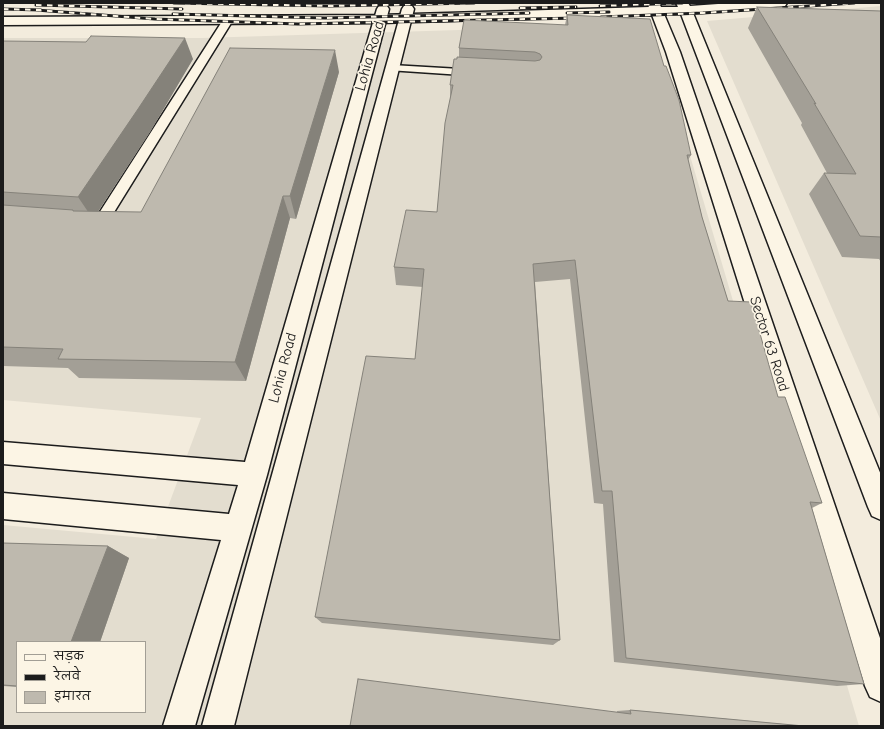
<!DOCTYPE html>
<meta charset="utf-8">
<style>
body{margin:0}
#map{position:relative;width:884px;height:729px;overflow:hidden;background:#f3ecdd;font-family:"Comic Neue","Playpen Sans Deva",sans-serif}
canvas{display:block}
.frame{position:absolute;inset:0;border:4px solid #1c1c1c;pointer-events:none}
.legend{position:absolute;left:16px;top:641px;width:130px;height:72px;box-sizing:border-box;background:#fcf5e5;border:1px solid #a29e95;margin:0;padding:5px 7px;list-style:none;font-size:12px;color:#1c1c1c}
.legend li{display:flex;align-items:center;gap:8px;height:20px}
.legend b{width:20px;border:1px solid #a29e95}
</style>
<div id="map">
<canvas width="884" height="729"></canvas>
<div class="frame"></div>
<ul class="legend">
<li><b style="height:5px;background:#fcf5e5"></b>सड़क</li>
<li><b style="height:5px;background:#1c1c1c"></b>रेलवे</li>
<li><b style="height:11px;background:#beb9ae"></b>इमारत</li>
</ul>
</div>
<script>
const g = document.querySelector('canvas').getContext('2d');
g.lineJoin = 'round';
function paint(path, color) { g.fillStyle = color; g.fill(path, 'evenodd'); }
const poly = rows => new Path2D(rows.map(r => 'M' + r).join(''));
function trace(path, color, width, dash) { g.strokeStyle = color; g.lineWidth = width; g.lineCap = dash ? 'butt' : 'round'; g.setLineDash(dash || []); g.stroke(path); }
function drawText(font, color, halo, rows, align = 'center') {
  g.font = font + ' "Comic Neue",sans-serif'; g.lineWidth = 3.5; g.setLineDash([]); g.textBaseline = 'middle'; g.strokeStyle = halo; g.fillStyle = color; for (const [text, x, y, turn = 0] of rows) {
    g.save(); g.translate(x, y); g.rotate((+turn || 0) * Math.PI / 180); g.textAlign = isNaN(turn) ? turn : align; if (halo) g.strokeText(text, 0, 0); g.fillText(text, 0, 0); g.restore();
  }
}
paint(poly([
 [881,6,881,421,707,21],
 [651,24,859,726,3,726,3,525,156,539,201,418,3,400,3,38,202,38],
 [17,642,145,642,145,712,17,712]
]), '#e3ddcf');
const lane = poly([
 [228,17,233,20,103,230,98,231,87,230,85,226,87,222,94,221,223,20,228,17],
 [392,65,477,70,481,71,483,73,481,75,477,76,388,70,386,68,392,65]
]);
const street = poly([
 [383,5,387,6,389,9,267,475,195,726,163,726,221,540,3,519,3,493,229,514,238,485,3,464,3,442,245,462,377,9,379,6,383,5],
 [408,5,412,6,414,9,234,726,202,726,402,9,404,6,408,5]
]);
const secondary = poly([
 [647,3,659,3,661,7,678,7,676,3,688,3,690,6,732,3,787,3,785,6,781,7,693,13,881,475,881,520,872,516,868,507,681,14,664,14,680,52,881,641,881,702,870,697,865,686,666,52,652,15,380,23,3,25,3,17,380,15,649,7,647,3]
]);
trace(lane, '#1c1c1c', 3);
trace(street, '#1c1c1c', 3);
trace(secondary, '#1c1c1c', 3);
paint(lane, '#fcf5e5');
paint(street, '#fcf5e5');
paint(secondary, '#fcf5e5');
const rail = poly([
 [174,3,330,6,474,3],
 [36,5,182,9],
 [600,6,682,3],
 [520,8,576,7],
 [3,9,41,10],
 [36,10,155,19,298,24,577,18],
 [567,13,609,12],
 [173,14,325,18,529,13],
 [601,17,703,13,854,3]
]);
trace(rail, '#1c1c1c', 3);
trace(rail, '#fcf5e5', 2, [5.5]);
paint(poly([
 [757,7,881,11,881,262,879,259,842,257,809,194,824,173,827,173,801,125,802,123,748,28],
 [567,15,664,66,691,155,688,160,702,217,728,301,778,397,822,503,812,508,864,684,837,686,614,662,603,504,594,503,570,279,535,282,560,640,553,645,322,623,315,617,415,359,423,287,396,285,394,267,437,212,450,100,450,85,457,59,459,57,459,48,565,25],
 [3,41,193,59,150,132,98,212,141,212,339,72,296,219,290,218,246,381,79,378,68,368,3,366],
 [3,543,108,546,129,558,100,642,17,642,17,687,3,686],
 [630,710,804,726,350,726,617,712,617,711]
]), '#a39f96');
paint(poly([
 [185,38,193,59,150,132,93,219,78,197],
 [335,50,339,72,296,219,290,196],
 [283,196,290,218,246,381,235,362],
 [108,546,129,558,100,642,71,642]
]), '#85827a');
const building = poly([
 [757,7,881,11,881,237,860,236,824,173,856,174,814,103,816,104,757,7],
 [567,15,650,19,664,66,666,66,679,100,691,155,687,155,702,217,728,301,751,302,778,397,785,397,822,503,810,502,864,684,626,658,612,491,602,491,575,260,533,264,560,640,315,617,366,356,415,359,424,269,394,267,406,210,437,212,445,123,453,85,450,85,454,59,457,59,457,57,535,61,540,60,542,57,540,54,535,52,459,48,464,20,568,25,567,15],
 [91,36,185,38,138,109,78,197,3,192,3,41,86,42,91,36],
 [230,48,335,50,290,196,283,196,235,362,58,359,63,349,3,347,3,205,73,210,73,211,141,212,230,48],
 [3,543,108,546,71,642,17,642,17,686,3,685,3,543],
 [358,679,631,714,630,710,804,726,350,726,358,679]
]);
paint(building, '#beb9ae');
trace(building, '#85827a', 1);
drawText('15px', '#1c1c1c', '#fcf5e5', [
 ["Lohia Road",370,56,-74],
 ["Sector 63 Road",769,344,72],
 ["Lohia Road",283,368,-75]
]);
</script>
